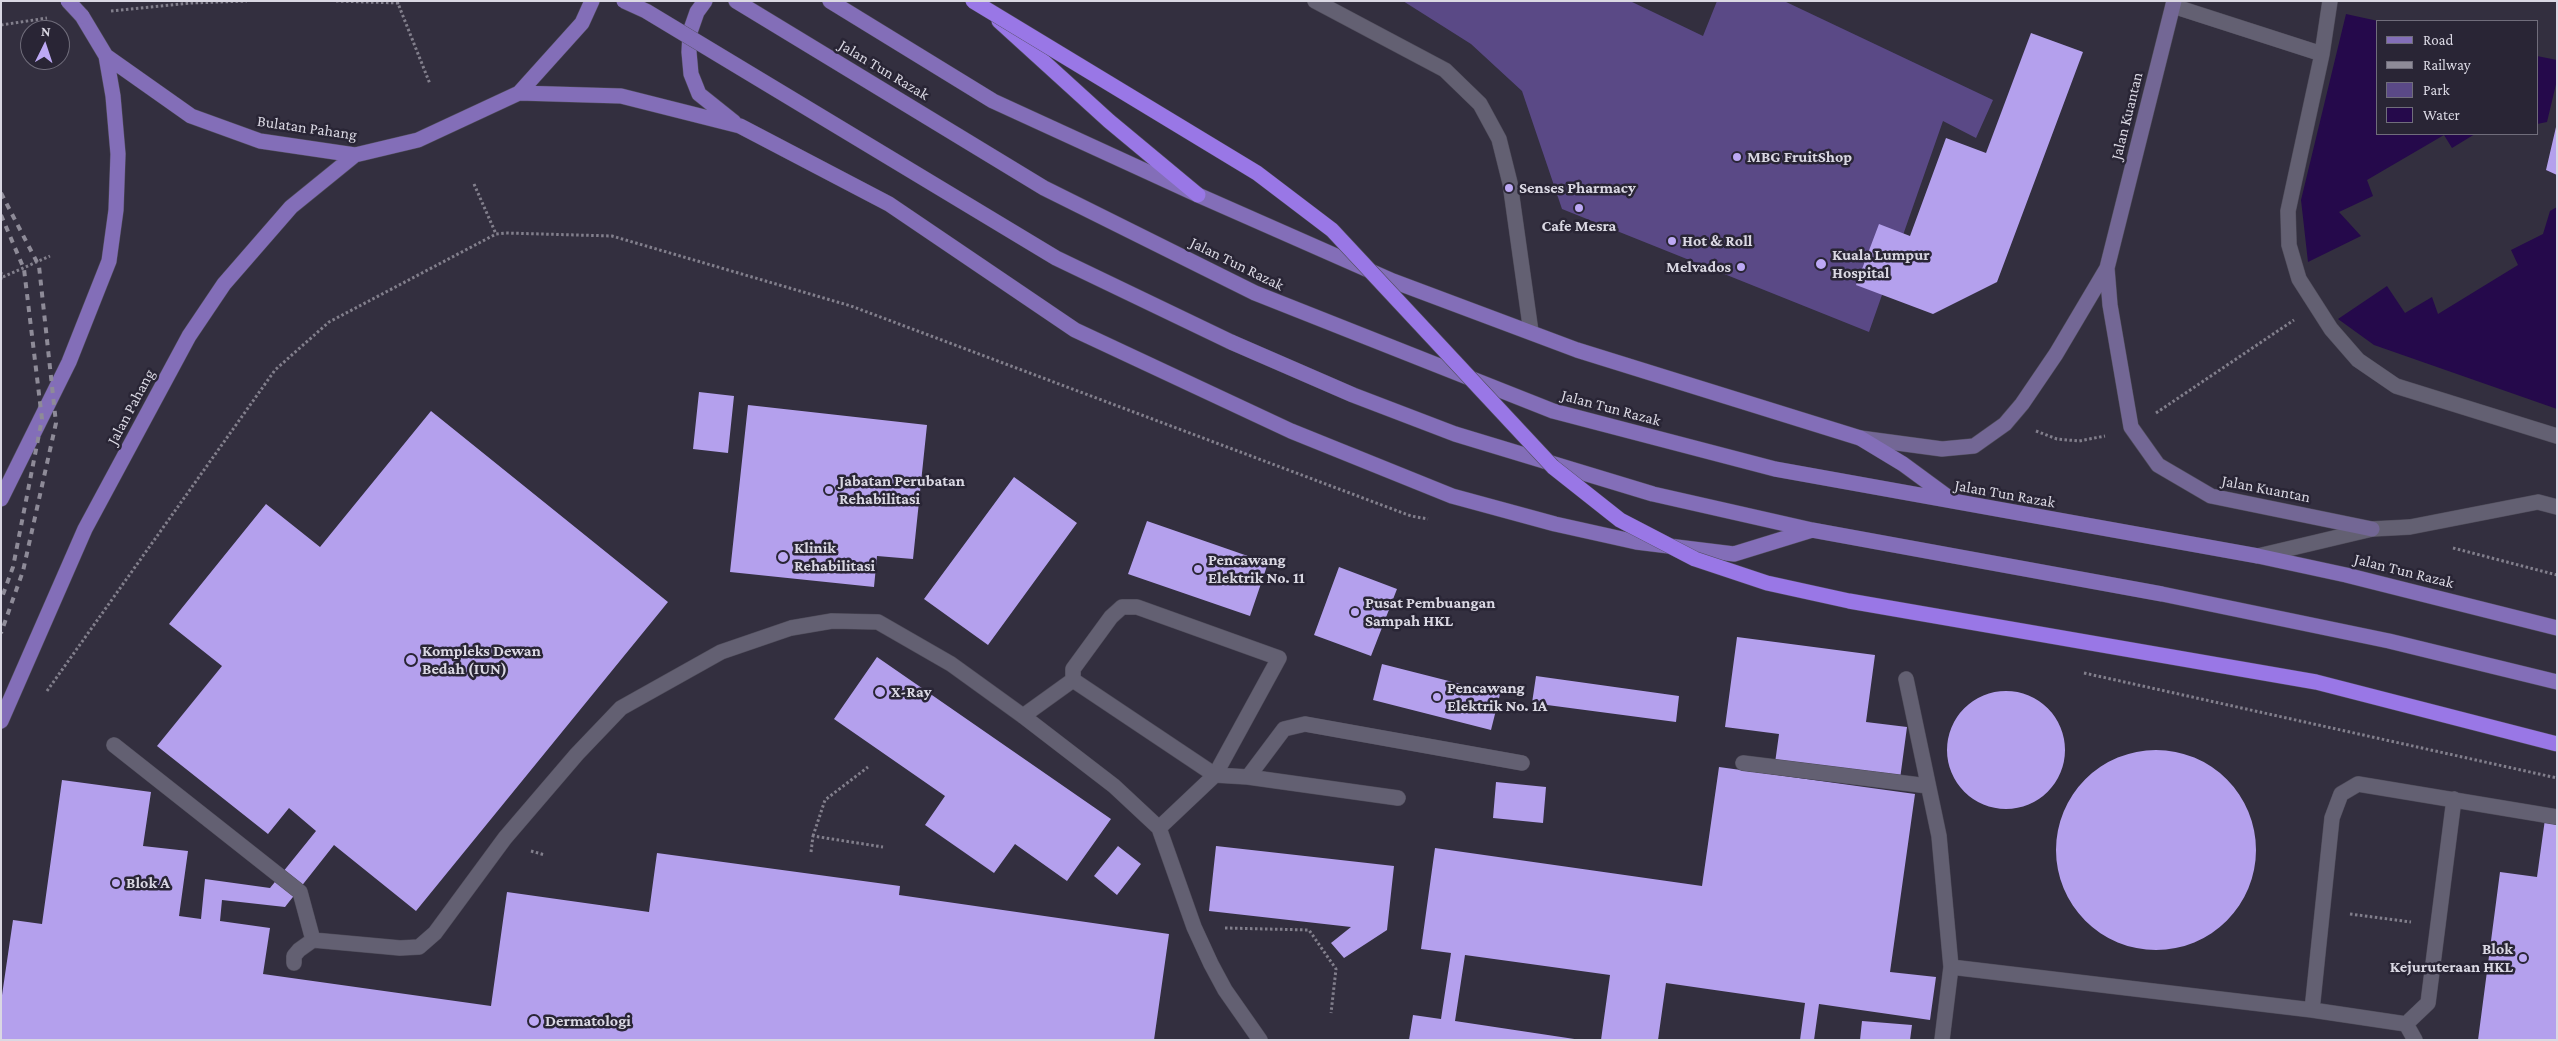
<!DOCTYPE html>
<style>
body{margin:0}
#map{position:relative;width:2558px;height:1041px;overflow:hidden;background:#332f3f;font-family:"Crimson Pro",serif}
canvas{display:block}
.frame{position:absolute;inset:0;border:2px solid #dad8e3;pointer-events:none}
.legend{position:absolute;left:2376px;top:20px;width:162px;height:115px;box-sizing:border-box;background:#292535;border:1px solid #706d7b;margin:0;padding:6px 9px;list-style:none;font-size:15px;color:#dad8e3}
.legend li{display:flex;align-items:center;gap:10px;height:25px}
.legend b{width:25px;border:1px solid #706d7b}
.north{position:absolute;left:20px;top:20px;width:50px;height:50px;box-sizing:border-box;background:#292535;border:1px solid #706d7b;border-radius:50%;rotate:4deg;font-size:14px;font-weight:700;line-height:20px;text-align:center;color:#dad8e3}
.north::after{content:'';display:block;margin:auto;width:18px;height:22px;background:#bda9f5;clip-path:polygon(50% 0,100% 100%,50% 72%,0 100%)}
</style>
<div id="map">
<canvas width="2558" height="1041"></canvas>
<div class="frame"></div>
<ul class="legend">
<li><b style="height:6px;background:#836eb8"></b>Road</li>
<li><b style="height:6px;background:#8e8b98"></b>Railway</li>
<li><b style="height:14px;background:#5a4986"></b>Park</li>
<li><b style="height:14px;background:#25094b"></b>Water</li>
</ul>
<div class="north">N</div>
</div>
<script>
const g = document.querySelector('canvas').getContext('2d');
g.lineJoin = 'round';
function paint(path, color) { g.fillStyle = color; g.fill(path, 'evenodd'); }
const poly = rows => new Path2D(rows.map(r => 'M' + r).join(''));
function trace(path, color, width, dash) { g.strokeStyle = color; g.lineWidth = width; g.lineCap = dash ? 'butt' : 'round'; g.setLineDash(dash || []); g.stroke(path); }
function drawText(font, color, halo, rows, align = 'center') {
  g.font = font + ' "Crimson Pro",serif'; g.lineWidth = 5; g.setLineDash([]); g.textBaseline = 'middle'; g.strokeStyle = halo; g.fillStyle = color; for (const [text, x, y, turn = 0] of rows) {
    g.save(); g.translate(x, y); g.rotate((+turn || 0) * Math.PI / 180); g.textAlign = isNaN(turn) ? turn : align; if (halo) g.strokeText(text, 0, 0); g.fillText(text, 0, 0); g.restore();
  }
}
paint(poly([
 [1403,1,1630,1,1703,36,1717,1,1784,1,1993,100,1976,138,1943,121,1869,332,1562,209,1522,91,1471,44]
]), '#5a4986');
paint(poly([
 [2346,14,2378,21,2377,134,2475,134,2452,148,2444,135,2367,180,2373,196,2339,212,2361,236,2308,262,2301,200],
 [2537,56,2557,60,2557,80,2547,122,2537,124],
 [2557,207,2557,409,2374,345,2338,319,2387,286,2405,313,2432,297,2438,314,2518,265,2511,250,2543,234,2550,211]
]), '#25094b');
paint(poly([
 [2031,33,2083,52,1997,282,1933,314,1856,285,1879,224,1910,236,1946,138,1986,153],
 [2556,127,2557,127,2557,175,2546,170],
 [699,392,734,396,728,453,693,449],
 [748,405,927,425,913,559,877,556,874,587,730,572],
 [431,411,668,602,416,911,334,845,285,907,222,900,220,921,270,928,263,974,491,1006,507,892,649,912,657,853,900,886,899,895,1169,934,1154,1040,1,1040,1,1002,13,920,42,924,62,780,151,792,143,846,188,851,179,916,201,919,205,879,270,888,316,831,289,808,268,834,157,746,222,666,169,624,266,504,320,547],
 [1014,477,1077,523,988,645,924,599],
 [1147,521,1268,563,1250,616,1128,574],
 [1339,567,1397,589,1371,656,1314,635],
 [1737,637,1875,655,1866,722,1907,727,1900,779,1775,763,1779,734,1725,727],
 [877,657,1111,819,1067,881,1015,844,994,873,925,825,945,796,834,719],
 [1382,664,1500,694,1491,730,1373,700],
 [1536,676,1679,696,1676,722,1532,703],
 '1947 750a59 59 0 1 1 118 0a59 59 0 1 1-118 0Z',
 '2056 850a100 100 0 1 1 200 0a100 100 0 1 1-200 0Z',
 [1719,767,1915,794,1890,972,1936,977,1930,1020,1819,1004,1814,1040,1800,1040,1805,1003,1666,983,1658,1040,1601,1040,1610,975,1465,955,1455,1021,1581,1040,1409,1040,1413,1015,1441,1019,1451,953,1421,949,1435,848,1702,886],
 [1496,782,1546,787,1543,823,1493,818],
 [2545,819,2557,821,2557,1040,2478,1040,2500,872,2537,877],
 [1118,846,1141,864,1117,895,1094,876],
 [1216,846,1394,866,1387,930,1344,958,1331,943,1351,927,1209,911],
 [1862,1021,1912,1025,1910,1040,1860,1040]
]), '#b4a0ed');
const lane = poly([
 [1315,1,1445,70,1480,104,1499,139,1510,183,1531,332],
 [2330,1,2322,54,2288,211,2289,245,2299,279,2331,329,2358,360,2396,386,2557,436],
 [2173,6,2322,54],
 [2258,556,2372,529,2410,527,2538,502,2557,507],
 [1906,679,1939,836,1951,967,1942,1040],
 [1023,716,1073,680],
 [114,745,300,892,313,940],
 [1743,763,1928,786],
 [1248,777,1284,729,1305,724,1522,763],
 [1159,828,1215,775,1279,658,1137,607,1122,607,1111,617,1073,669,1073,680,1082,686,1215,775,1248,777,1398,798],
 [294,963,294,956,299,950,313,940,400,948,419,947,435,933,505,838,577,754,621,708,721,652,791,628,832,621,878,622,951,664,1023,716,1114,786,1159,828,1194,927,1211,964,1225,990,1260,1040],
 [1951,967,2312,1010,2406,1024,2428,1003,2454,799],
 [2312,1010,2332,818,2341,794,2358,784,2557,817],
 [2406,1024,2415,1040]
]);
const secondary = poly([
 [2107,268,2110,305,2131,427,2158,465,2211,496,2372,529],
 [1860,438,1942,449,1974,446,2005,424,2022,404,2056,354,2107,268,2174,1]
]);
const primary = poly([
 [705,1,697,12,690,32,689,52,691,74,699,94,734,122],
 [736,1,1044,188,1255,293,1553,411,1775,469,2258,556,2346,575,2557,628],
 [830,1,993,101,1198,195,1393,281,1577,350,1860,438,1903,464,1952,500],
 [82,16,106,56,191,116,260,141,355,155,418,140,519,93,582,23,592,1],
 [519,93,621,96,740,126,889,204,1075,330,1291,431,1452,496,1555,524,1636,542,1734,554,1812,530],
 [1231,342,1353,395,1455,434,1653,494,1812,530,2162,594,2389,641,2557,682],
 [1,499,69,362,109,261,116,210,118,154,113,96,106,56],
 [1,721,85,529,189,336,224,284,291,207,355,155]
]);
const highway = poly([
 [999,21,1109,121,1198,195]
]);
trace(lane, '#504d5b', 16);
trace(secondary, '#504d5b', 16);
trace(primary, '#504d5b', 16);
trace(highway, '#504d5b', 16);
trace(poly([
 [336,1,398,3,399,1],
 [397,1,430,84],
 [111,11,191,3,247,1],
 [1,25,47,18],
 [474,184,496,234],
 [1,272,1,282],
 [3,277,50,256],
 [2156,413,2294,320],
 [2036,431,2057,439,2079,441,2105,436],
 [2453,548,2557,575],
 [2084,673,2557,778],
 [47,691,275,370,329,322,496,234,506,233,612,236,851,306,1411,516,1428,519],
 [813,836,825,800,868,767],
 [531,851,545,855],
 [811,852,813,836,883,847],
 [2350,914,2411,922],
 [1225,928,1309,930,1336,969,1331,1013]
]), '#827f8c', 3, [2.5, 2.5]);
trace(lane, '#636072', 15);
trace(secondary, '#736795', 15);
trace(primary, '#836eb8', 15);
trace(highway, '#9977e6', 15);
trace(poly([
 [1,193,39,266,56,423,23,571,1,633],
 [1,215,24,269,42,419,13,567,1,600]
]), '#8e8b98', 4, [6, 6]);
const primaryBridge = poly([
 [68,1,82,16],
 [624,1,646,11,1056,258,1231,342]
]);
const highwayBridge = poly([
 [973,1,1257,173,1332,230,1553,467,1620,520,1695,559,1767,583,1849,601,2316,682,2557,744]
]);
trace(primaryBridge, '#504d5b', 16, []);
trace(highwayBridge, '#504d5b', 16, []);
trace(primaryBridge, '#836eb8', 15);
trace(highwayBridge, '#9977e6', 15);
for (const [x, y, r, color] of [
 [1737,157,5,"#bda9f5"],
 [1509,188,5,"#bda9f5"],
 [1579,208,5,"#bda9f5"],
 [1672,241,5,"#bda9f5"],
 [1821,264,6,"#bda9f5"],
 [1741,267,5,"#bda9f5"],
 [829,490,5,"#bda9f5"],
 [783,557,6,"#bda9f5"],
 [1198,569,5,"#bda9f5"],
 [1355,612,5,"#bda9f5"],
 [411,660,6,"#bda9f5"],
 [880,692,6,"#bda9f5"],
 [1437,697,5,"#bda9f5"],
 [116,883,5,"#bda9f5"],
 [2523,958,5,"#bda9f5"],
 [534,1021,6,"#bda9f5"]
]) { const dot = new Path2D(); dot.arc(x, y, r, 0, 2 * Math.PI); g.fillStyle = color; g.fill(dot); trace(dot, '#292535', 2); }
drawText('16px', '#dad8e3', '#292535', [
 ["Jalan Tun Razak",884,70,31],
 ["Jalan Kuantan",2127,116,-76],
 ["Bulatan Pahang",307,128,8],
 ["Jalan Tun Razak",1237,264,26],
 ["Jalan Pahang",131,407,-62],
 ["Jalan Tun Razak",1611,408,15],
 ["Jalan Kuantan",2266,489,11],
 ["Jalan Tun Razak",2005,494,10],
 ["Jalan Tun Razak",2404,571,14]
]);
drawText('bold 16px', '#dad8e3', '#292535', [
 ["MBG FruitShop",1747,157],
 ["Senses Pharmacy",1519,188],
 ["Cafe Mesra",1579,226,"center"],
 ["Hot & Roll",1682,241],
 ["Kuala Lumpur",1832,255],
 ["Hospital",1832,273],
 ["Melvados",1731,267,"right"],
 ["Jabatan Perubatan",839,481],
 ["Rehabilitasi",839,499],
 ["Klinik",794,548],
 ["Rehabilitasi",794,566],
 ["Pencawang",1208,560],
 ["Elektrik No. 11",1208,578],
 ["Pusat Pembuangan",1365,603],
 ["Sampah HKL",1365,621],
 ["Kompleks Dewan",422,651],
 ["Bedah (IUN)",422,669],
 ["Pencawang",1447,688],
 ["Elektrik No. 1A",1447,706],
 ["X-Ray",891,692],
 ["Blok A",126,883],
 ["Blok",2513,949,"right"],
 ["Kejuruteraan HKL",2513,967,"right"],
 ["Dermatologi",545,1021]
], 'left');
</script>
